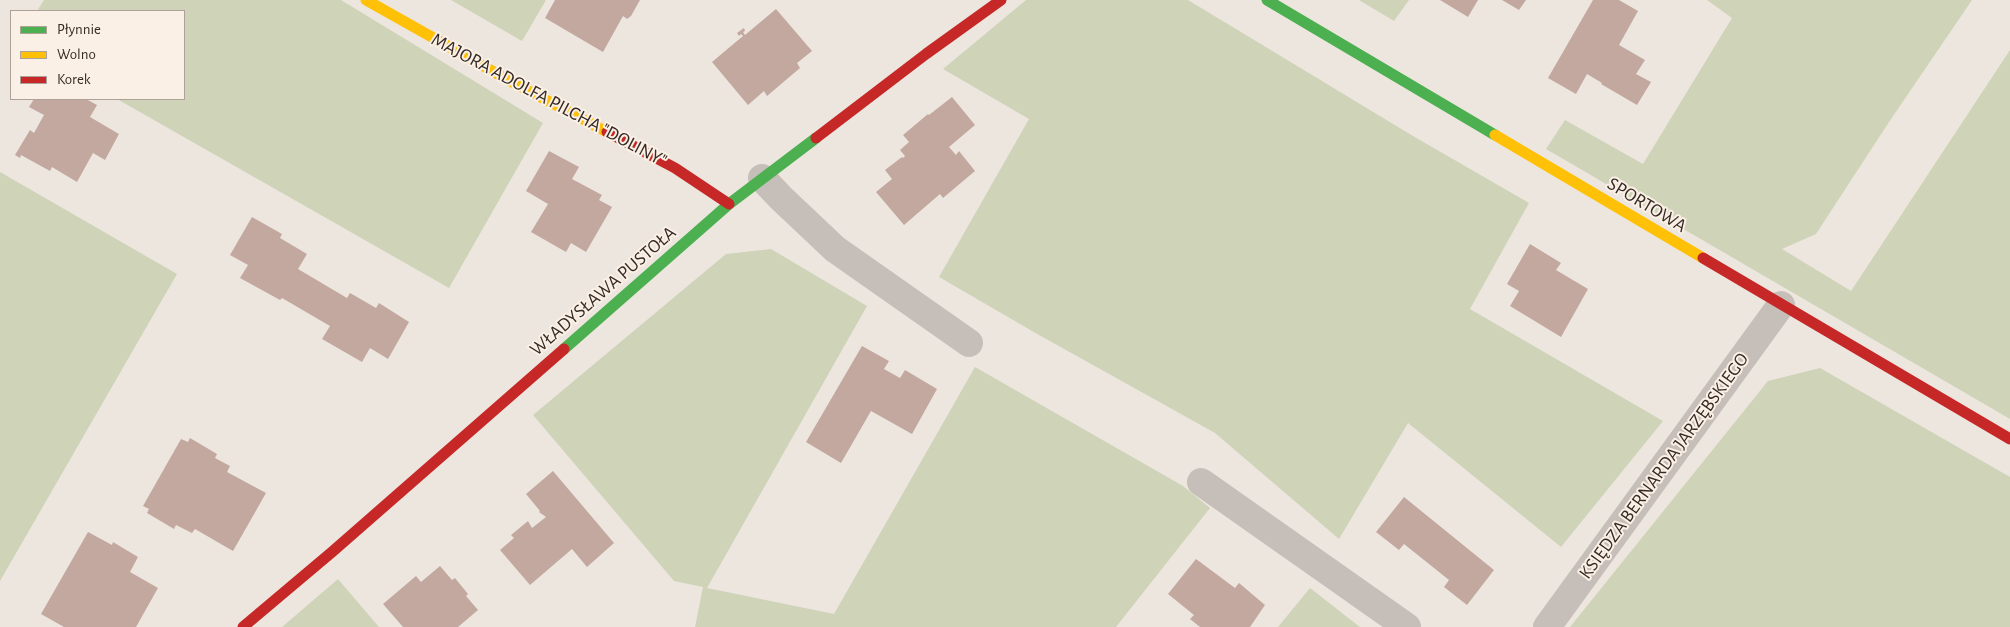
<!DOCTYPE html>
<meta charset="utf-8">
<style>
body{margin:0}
#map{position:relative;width:2010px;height:627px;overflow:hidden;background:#ede6df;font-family:"Alegreya Sans",sans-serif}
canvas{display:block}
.legend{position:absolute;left:10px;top:10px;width:175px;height:90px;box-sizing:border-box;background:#fbf0e5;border:1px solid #ada199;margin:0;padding:6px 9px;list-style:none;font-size:15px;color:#372b26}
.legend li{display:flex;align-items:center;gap:10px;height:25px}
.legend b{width:25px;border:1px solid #ada199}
</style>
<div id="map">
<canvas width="2010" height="627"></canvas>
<ul class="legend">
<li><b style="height:6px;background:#4caf50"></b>Płynnie</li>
<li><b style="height:6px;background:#ffc107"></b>Wolno</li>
<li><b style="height:6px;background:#c62828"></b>Korek</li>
</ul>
</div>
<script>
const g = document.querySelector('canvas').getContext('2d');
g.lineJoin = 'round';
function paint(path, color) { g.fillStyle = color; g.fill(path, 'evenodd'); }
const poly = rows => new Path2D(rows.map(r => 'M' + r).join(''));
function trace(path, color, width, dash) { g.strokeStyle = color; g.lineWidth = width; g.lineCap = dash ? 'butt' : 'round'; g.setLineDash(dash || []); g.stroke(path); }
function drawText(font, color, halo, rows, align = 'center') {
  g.font = font + ' "Alegreya Sans",sans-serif'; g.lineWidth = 4; g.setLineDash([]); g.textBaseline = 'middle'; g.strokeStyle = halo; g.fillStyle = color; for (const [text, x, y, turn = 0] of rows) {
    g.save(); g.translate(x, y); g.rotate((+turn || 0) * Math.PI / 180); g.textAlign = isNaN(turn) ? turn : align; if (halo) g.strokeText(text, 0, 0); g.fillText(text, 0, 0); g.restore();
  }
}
paint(poly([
 [44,0,341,0,543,123,449,288,117,99,184,99,184,11,37,11],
 [451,0,546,0,522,41],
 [1026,0,1188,0,1413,136,1529,203,1470,309,1663,421,1561,547,1408,423,1339,539,1215,433,1039,335,939,277,1029,119,943,69],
 [1359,0,1409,0,1394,21],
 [1707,0,1972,0,1889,122,1816,234,1782,249,1851,291,2010,50,2010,419,1546,149,1565,120,1643,164,1732,18],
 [0,172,177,274,0,581],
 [771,249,867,306,707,588,834,614,975,367,1183,486,1210,508,1116,627,695,627,703,587,674,581,533,415,726,254],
 [1820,368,2010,477,2010,627,1570,627,1768,381],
 [338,579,379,627,282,627],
 [1310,588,1360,627,1278,627]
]), '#cfd3b8');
paint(poly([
 [555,0,640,0,631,16,627,19,623,16,603,52,545,18],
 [1440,0,1478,0,1468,17],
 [1502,0,1526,0,1519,10],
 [1593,0,1619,0,1638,11,1619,45,1645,60,1636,74,1651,82,1637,105,1601,84,1602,83,1587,74,1576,94,1548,78],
 [776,9,812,51,797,63,800,68,767,96,764,91,748,105,712,62,743,36,741,34,739,36,737,33,744,28,745,31,743,32,745,35],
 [952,97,975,125,949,147,956,155,959,151,975,171,943,198,940,194,904,225,876,192,892,179,885,170,902,157,903,158,905,156,900,150,909,142,903,135,928,114,929,115],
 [34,99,86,99,97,105,90,117,119,134,105,160,93,153,77,182,52,167,50,171,21,155,20,158,15,155,30,130,34,133,44,115,29,107],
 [549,151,579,167,572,179,602,195,599,200,612,207,586,252,571,243,566,252,531,232,548,204,526,191],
 [252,217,282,234,280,238,307,254,298,269,347,298,350,293,376,308,379,303,409,322,388,359,370,348,362,362,322,339,330,326,282,298,280,300,240,278,248,265,230,255],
 [1530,244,1561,263,1556,270,1588,289,1561,337,1510,306,1519,291,1507,284],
 [862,346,889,361,884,369,900,378,905,370,937,389,912,434,871,411,841,463,806,442],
 [190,438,217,454,215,458,230,466,227,472,266,493,233,551,195,529,192,533,176,525,174,529,147,513,149,509,143,506,181,439,188,442],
 [553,471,614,543,587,567,572,549,530,585,500,550,514,538,511,535,528,521,532,528,546,517,539,512,540,511,526,494],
 [1404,497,1494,570,1467,605,1444,587,1449,580,1404,544,1399,550,1376,532],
 [88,532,112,545,113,542,138,557,130,572,158,588,136,627,64,627,41,614],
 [1196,559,1235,588,1239,583,1265,605,1250,627,1200,627,1190,619,1194,615,1168,594],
 [440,566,452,580,455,578,468,594,466,596,478,610,458,627,403,627,383,604,416,576,421,582]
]), '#c2a89f');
trace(poly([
 [762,178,781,198,835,249,969,343],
 [1201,482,1407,627],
 [1547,627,1781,305]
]), '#c6beb8', 28);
trace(poly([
 [1267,0,1495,135],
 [564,349,729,204,816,138]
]), '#4caf50', 11);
trace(poly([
 [366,0,510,81,607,132],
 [1495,135,1703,258]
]), '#ffc107', 11);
trace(poly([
 [607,132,675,168,729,204],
 [816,138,926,54,1001,0],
 [1703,258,2010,439],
 [243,627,332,552,564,349]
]), '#c62828', 11);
drawText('19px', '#372b26', '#fbf0e5', [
 ["MAJORA ADOLFA PILCHA \"DOLINY\"",549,100,28],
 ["SPORTOWA",1647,205,31],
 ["WŁADYSŁAWA PUSTOŁA",603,291,-41],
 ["KSIĘDZA BERNARDA JARZĘBSKIEGO",1664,466,-54]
]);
</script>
